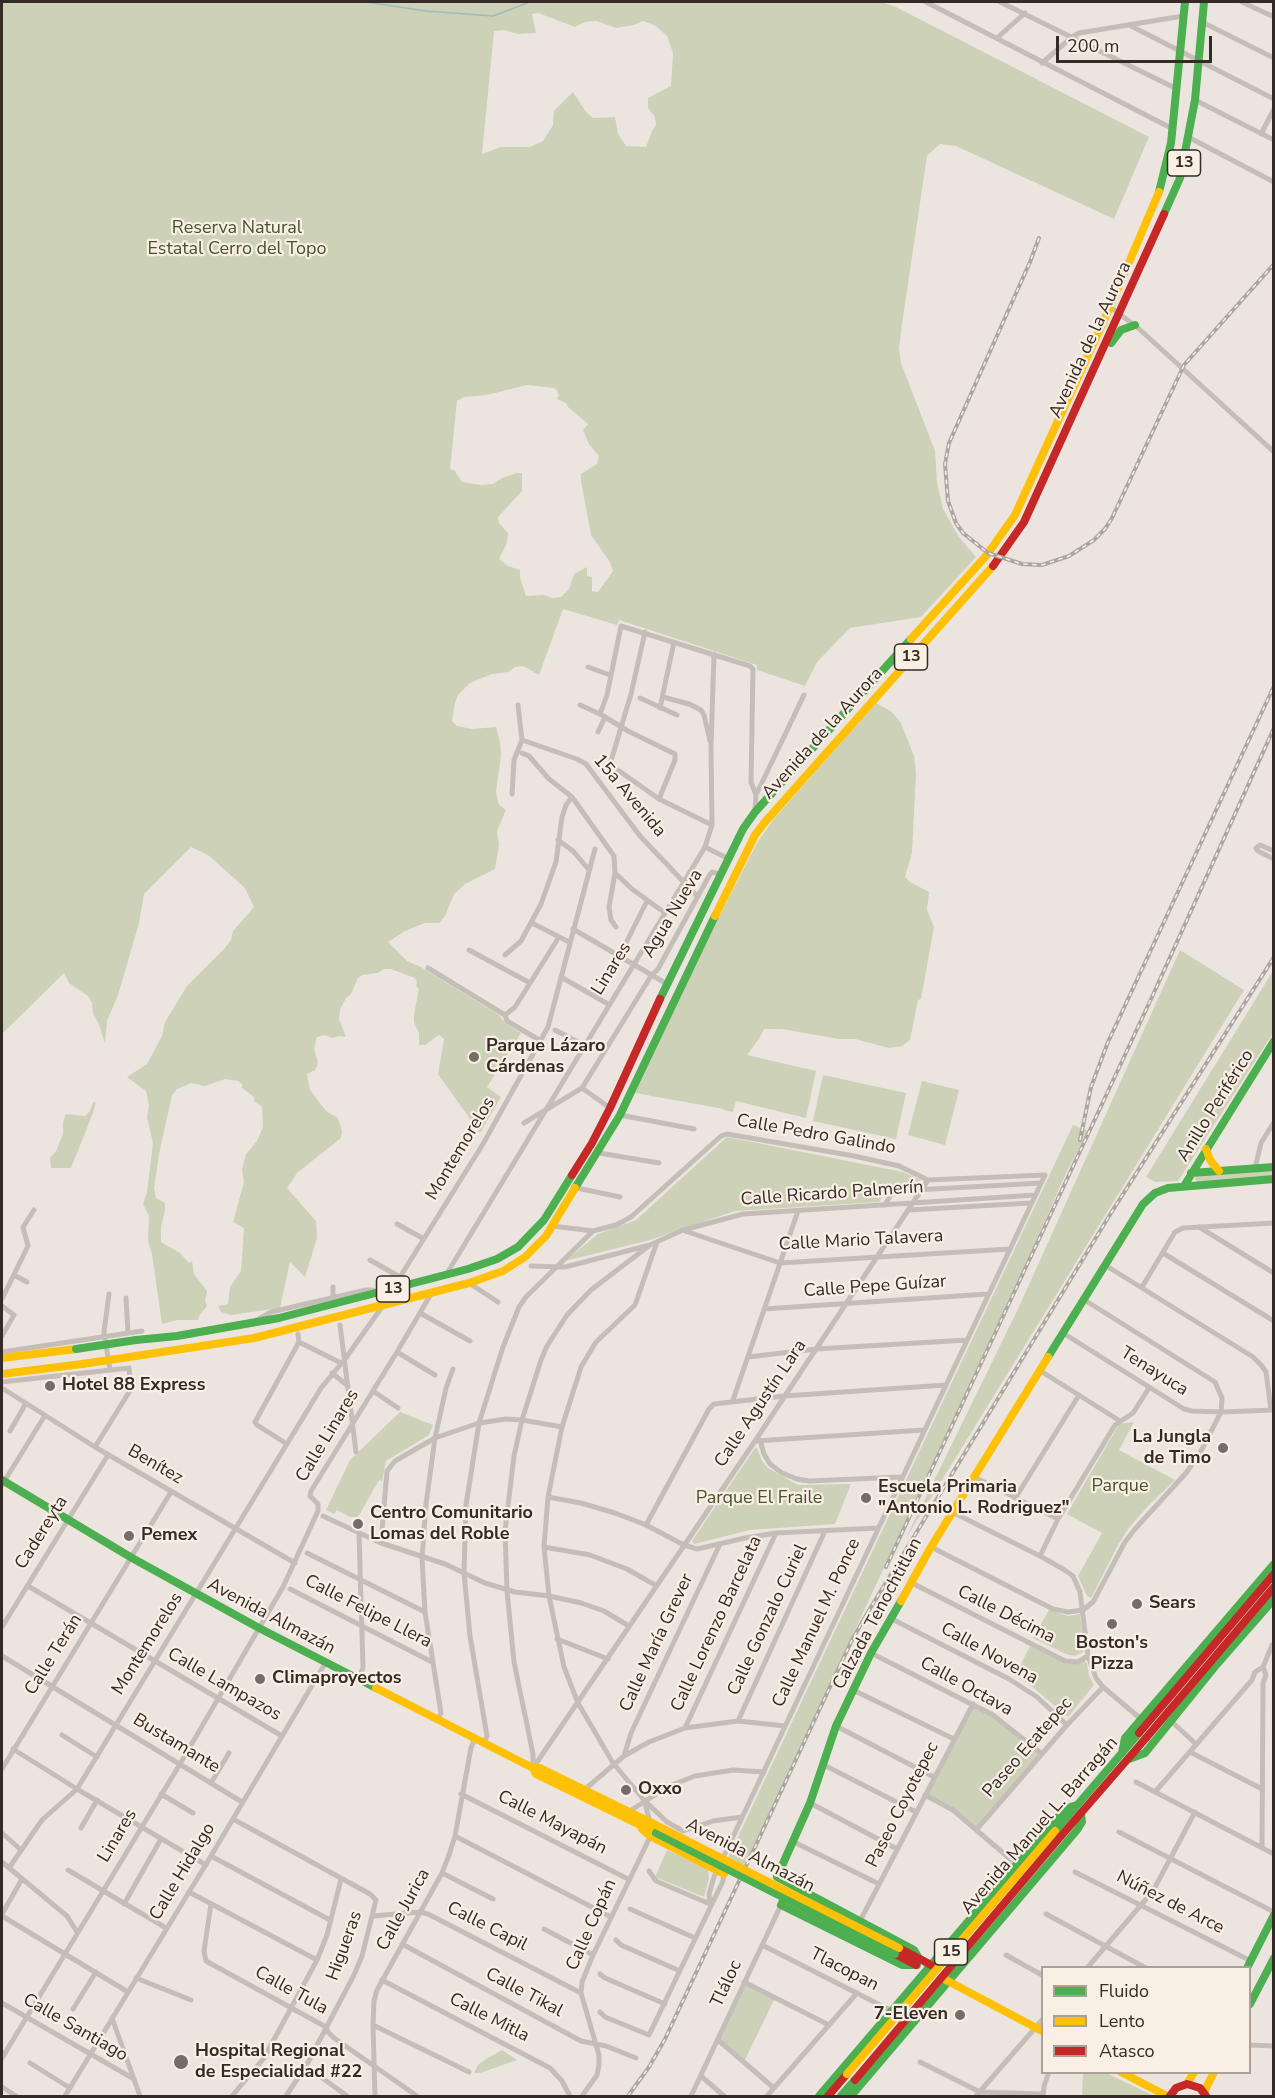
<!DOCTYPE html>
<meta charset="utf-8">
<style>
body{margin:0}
#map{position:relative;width:1275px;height:2098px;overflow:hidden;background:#ece5df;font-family:"Nunito Sans",sans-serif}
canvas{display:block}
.frame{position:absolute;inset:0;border:3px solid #352b26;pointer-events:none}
.legend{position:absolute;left:1041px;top:1966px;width:210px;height:108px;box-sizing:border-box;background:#f9efe5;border:2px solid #aba199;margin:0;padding:8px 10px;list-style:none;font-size:18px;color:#352b26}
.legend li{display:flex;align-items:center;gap:12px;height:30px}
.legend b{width:30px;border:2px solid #aba199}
.scale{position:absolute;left:1056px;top:36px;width:156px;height:27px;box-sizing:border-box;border:3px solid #352b26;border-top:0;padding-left:8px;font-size:18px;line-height:21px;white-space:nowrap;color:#352b26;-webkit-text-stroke:4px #f9efe5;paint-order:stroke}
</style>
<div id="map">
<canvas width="1275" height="2098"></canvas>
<div class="frame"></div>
<ul class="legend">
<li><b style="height:8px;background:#4caf50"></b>Fluido</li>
<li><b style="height:8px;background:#ffc107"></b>Lento</li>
<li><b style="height:8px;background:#c62828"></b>Atasco</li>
</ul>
<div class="scale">200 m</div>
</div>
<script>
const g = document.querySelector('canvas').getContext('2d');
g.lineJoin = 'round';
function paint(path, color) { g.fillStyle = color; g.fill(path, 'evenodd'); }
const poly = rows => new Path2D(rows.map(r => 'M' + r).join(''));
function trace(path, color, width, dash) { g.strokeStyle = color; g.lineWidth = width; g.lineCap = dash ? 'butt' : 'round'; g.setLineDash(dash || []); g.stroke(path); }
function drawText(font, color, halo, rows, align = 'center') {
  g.font = font + ' "Nunito Sans",sans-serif'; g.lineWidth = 4.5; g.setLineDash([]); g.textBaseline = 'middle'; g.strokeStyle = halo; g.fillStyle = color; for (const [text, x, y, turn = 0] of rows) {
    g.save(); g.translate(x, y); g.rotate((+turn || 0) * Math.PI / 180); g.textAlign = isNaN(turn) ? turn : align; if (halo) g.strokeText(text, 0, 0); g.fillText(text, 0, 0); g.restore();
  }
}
paint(poly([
 [2,2,881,2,896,7,1149,137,1114,219,956,146,940,144,927,156,902,324,899,349,901,363,935,451,937,482,943,509,959,537,976,557,921,617,850,628,817,662,805,686,757,670,757,665,619,620,617,625,563,609,539,675,523,666,515,667,508,672,492,674,477,680,470,683,458,695,455,703,452,721,457,726,472,729,496,727,500,742,501,755,496,792,499,805,506,810,497,831,499,845,495,869,465,884,454,894,445,916,439,923,425,923,405,931,388,942,407,961,419,966,499,1015,505,1023,521,1033,487,1087,501,1097,480,1133,438,1074,444,1039,439,1035,425,1045,419,1045,419,1033,414,1022,414,1014,419,989,416,986,417,982,415,978,391,969,384,969,378,973,362,975,358,978,351,994,346,998,340,1010,339,1019,346,1037,339,1036,332,1038,325,1035,317,1037,314,1049,318,1062,317,1066,315,1070,307,1074,310,1090,326,1111,338,1118,342,1131,341,1138,297,1173,287,1188,316,1221,317,1238,305,1277,290,1262,280,1308,231,1315,221,1312,218,1306,228,1304,230,1287,241,1271,244,1228,233,1222,244,1182,242,1170,246,1154,257,1141,263,1127,262,1107,254,1101,254,1097,242,1088,242,1084,238,1081,225,1079,205,1086,191,1083,177,1089,172,1095,159,1154,154,1189,156,1198,165,1203,165,1210,161,1227,161,1242,180,1253,189,1263,192,1261,194,1274,207,1291,205,1301,207,1306,199,1316,198,1320,177,1320,162,1324,152,1254,148,1241,149,1216,143,1204,147,1192,153,1143,147,1118,149,1105,146,1091,127,1077,147,1064,162,1036,165,1022,187,986,224,949,231,940,233,931,254,907,245,888,208,855,191,847,144,894,139,923,118,995,107,1021,105,1044,99,1024,93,1014,92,1003,88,996,69,983,64,973,2,1034],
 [538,13,575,27,585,22,597,21,616,28,634,25,643,21,656,26,667,36,673,53,671,86,648,98,648,108,655,117,656,125,652,131,646,147,626,146,618,134,615,117,593,118,586,112,573,92,554,111,553,125,543,141,530,147,501,147,482,154,494,31,504,30,518,34,536,33,532,14],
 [527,385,554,388,557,390,559,396,557,399,566,403,568,407,588,424,583,430,589,444,599,456,597,464,581,474,581,481,591,535,610,562,613,571,598,592,592,591,592,577,587,576,587,567,574,574,569,589,561,597,553,598,544,595,526,596,520,577,520,570,508,566,499,559,507,543,508,533,499,523,498,517,522,491,522,473,517,473,502,478,493,484,481,485,462,482,454,470,450,469,457,401,464,397,487,395],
 [876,703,892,712,901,723,914,756,916,774,912,853,905,877,910,882,929,892,927,910,934,927,921,999,918,1000,910,1040,902,1046,889,1048,855,1039,839,1039,782,1029,764,1029,759,1039,747,1055,816,1071,806,1118,736,1101,733,1112,723,1110,724,1109,635,1093,715,925,757,843,773,820],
 [1180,950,1244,990,905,1540,1018,1309],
 [1273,971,1273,1033,1178,1181,1155,1182,1146,1177],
 [823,1075,906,1093,896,1139,813,1121],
 [922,1081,959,1090,945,1145,908,1135],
 [93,1102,96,1102,93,1113,71,1168,51,1168,50,1158,56,1151,63,1134,63,1122,66,1114,85,1116,90,1111],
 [1073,1125,1088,1131,1067,1171,1033,1248,745,1866,728,1858],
 [727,1137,903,1172,921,1180,918,1184,889,1186,879,1202,735,1211,650,1240,565,1261,598,1234,636,1220],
 [1273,1170,1273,1177,1197,1182,1195,1179,1196,1176],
 [400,1412,433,1425,429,1435,386,1461,382,1481,379,1480,358,1517,350,1517,337,1510,334,1514,326,1510,350,1460],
 [1134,1422,1119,1450,1175,1480,1148,1506,1128,1529,1118,1545,1091,1598,1087,1596,1078,1576,1102,1533,1067,1514,1119,1424],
 [755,1448,757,1448,762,1461,768,1468,798,1485,851,1484,835,1524,750,1530,694,1544,692,1541],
 [1049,1610,1068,1616,1080,1614,1084,1650,1083,1652,1075,1656,1066,1654,1033,1638],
 [1030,1646,1063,1662,1083,1660,1087,1663,1089,1675,1094,1685,1068,1717,1029,1684,1015,1676],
 [973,1704,983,1709,1042,1754,977,1829,925,1795],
 [667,1850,708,1869,709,1879,704,1897,655,1877],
 [744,1982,775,1998,744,2062,718,2040],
 [502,2050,517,2060,480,2073,474,2073,478,2065,486,2059],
 [1083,2073,1106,2073,1154,2096,1082,2096]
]), '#cdd1b8');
trace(poly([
 [366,2,426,11,493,16,530,2],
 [1128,2,1137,2]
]), '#9abebd', 1.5);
trace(poly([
 [926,2,1173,129],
 [1000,2,1175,88],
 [1242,2,1274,17],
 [1202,22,1274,58],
 [1131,26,1274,99],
 [997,38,1025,13],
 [1042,63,1072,37,1079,33,1183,16],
 [1195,100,1274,140],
 [1261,134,1274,109],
 [1190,138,1274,182],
 [1110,307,1137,327,1274,452],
 [645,632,631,694,611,761,615,768,659,799,712,825],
 [588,667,610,675],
 [663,697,689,704,701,710,704,715,710,741],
 [640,698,677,715],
 [518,705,522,740],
 [580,705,600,714,628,731,675,754,675,760,659,799],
 [660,708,674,642],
 [600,714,607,695,621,626,750,666,753,669,751,782,756,795,755,811],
 [598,732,605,717],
 [522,740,577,759,586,764,640,836,697,896],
 [522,753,529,756,549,779,572,797,614,856,615,873,609,907,611,920,616,927],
 [512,794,514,760,522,740],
 [756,795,804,695],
 [558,840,573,851,589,870],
 [705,847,727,858],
 [1274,851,1260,845,1256,848,1258,851,1274,859],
 [615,873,632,889,665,913],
 [532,923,569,942],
 [573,929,667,984],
 [469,950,530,983],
 [505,955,521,941,541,904,556,862,562,817,566,805,572,797],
 [619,957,647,901],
 [428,968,505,1015,507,1021,541,1041],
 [561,977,608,1004],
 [505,1015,515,1007,559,937],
 [555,1030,584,1045],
 [582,1088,610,1108],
 [620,1115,694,1129],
 [524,1123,582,1088,651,976,658,969,709,876,712,872,720,874],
 [599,1153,659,1163],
 [1255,1168,1261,1143,1274,1122],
 [577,1188,620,1197],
 [885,1205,890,1196,897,1191,1041,1183],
 [909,1210,1031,1203],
 [397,1224,424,1239],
 [553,1226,593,1231],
 [1199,1227,1274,1273],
 [685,1231,780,1263,1010,1249],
 [657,1242,635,1305,596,1342,581,1367,562,1427,548,1497,544,1547,549,1596,564,1667,578,1703,613,1763,644,1800,667,1822,683,1831,713,1821,742,1817],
 [1163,1253,1274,1321],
 [370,1260,400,1277],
 [1105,1265,1253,1357,1262,1366,1266,1372,1271,1410],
 [531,1266,565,1267,650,1245,683,1230,743,1214,1035,1195],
 [14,1275,27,1282],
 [446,1275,705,847,712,825,711,747,714,654],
 [469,1283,498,1302],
 [396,1287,400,1277,483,1144,548,1027,595,849],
 [1142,1287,1175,1232,1183,1228,1274,1223],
 [109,1294,104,1332,110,1370],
 [126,1298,128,1333],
 [333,1298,333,1287],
 [2,1299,28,1246,23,1227,34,1210],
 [2,1306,14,1315,2,1336],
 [764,1309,988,1294],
 [420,1313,470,1341],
 [257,1320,271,1312,366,1290,372,1290,377,1292],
 [340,1325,356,1452],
 [1063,1333,1184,1409,1192,1411,1221,1412,1274,1410],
 [299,1342,341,1363],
 [2,1352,142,1331],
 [397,1352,435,1375],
 [748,1357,816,1349,967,1340],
 [1039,1370,1120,1421],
 [332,1373,348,1386],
 [2,1382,129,1368,131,1389,95,1447],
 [2,1388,95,1447,295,1563],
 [373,1391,398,1408],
 [733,1400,798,1211],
 [10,1431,25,1405],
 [760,1440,764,1454,770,1464,782,1473,797,1479,809,1481,902,1477],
 [755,1441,924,1430],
 [287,1444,257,1425,255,1422,299,1342,298,1334],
 [974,1477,1058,1519],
 [2,1485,44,1417],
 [548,1497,581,1503,615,1513,646,1525,684,1545,697,1549,745,1538,776,1533,878,1528],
 [1016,1497,1079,1395],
 [952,1512,1040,1556,1063,1569,1073,1576,1080,1592,1088,1656,1096,1678,1103,1687,1141,1719],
 [323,1516,381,1543,445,1564,485,1583,515,1592,549,1596,581,1603,604,1611,629,1626],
 [646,1525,709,1409,714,1404,784,1396,946,1385],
 [381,1543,387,1471,395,1461,435,1438,479,1423,506,1419,522,1420,562,1427],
 [544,1547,590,1555,627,1569,657,1586],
 [931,1547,1053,1609,1068,1612,1083,1610,1093,1602,1125,1542,1135,1529,1186,1473,1200,1453,1221,1412,1222,1398,1215,1382,1083,1299],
 [307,1553,425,1612],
 [1040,1556,1058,1519,1115,1425,1133,1413,1149,1388],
 [910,1582,1065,1661,1078,1662,1088,1656],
 [28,1586,282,1736],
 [290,1589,432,1662],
 [890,1618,1009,1679,1037,1697,1067,1725],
 [2,1627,108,1455],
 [557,1639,608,1659],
 [871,1653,993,1715,1042,1754],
 [2,1656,242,1802],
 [358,1679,363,1668,359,1533],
 [853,1690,954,1739],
 [438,1719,441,1713,425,1612,422,1558,426,1504,435,1438,446,1388,453,1369],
 [738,1721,825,1531],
 [1171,1721,1196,1744],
 [836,1726,934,1777],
 [685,1728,776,1533],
 [62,1735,97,1757],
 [484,1743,487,1736,470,1636,464,1573,466,1505,479,1423,503,1347,519,1307,526,1297,593,1231,616,1225,631,1217,721,1136,727,1134,854,1156,899,1166,928,1180,1045,1175,714,1877,709,1894,710,1904],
 [13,1749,77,1789,206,1865],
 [1190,1752,1262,1789],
 [624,1756,631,1733,720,1544],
 [822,1764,916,1812],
 [533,1766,533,1754,514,1662,507,1591,505,1531,514,1456,522,1420,541,1360,547,1346,567,1315,591,1290,650,1245],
 [533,1768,755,1441,928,1180],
 [2,1769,171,1492],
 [1136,1782,1274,1854],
 [211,1783,229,1753],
 [584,1790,624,1756,649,1742,685,1728,738,1721,785,1726],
 [1155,1792,1252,1680,1255,1672,1263,1667,1272,1645],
 [161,1794,193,1813],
 [461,1794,628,1879],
 [925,1795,953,1810,1016,1864],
 [645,1803,650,1822],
 [810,1803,897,1849],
 [628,1812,669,1786,695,1776,733,1770,764,1772],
 [233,1819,370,1894,376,1900,362,1956,354,1975,306,2066,286,2096],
 [81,1828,97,1800],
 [977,1829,1067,1725,1103,1687],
 [1119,1832,1274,1912],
 [2,1833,21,1850],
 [455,1836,611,1917],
 [794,1842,879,1884],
 [1262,1848,1263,1683,1266,1675,1263,1667],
 [211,1856,330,1920],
 [2,1862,67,1916,77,1932],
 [9,1868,42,1820,77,1789,321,1388,345,1359,382,1307],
 [68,1870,166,1928],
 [649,1871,656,1881,710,1904],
 [1075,1872,1251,1961],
 [442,1873,493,1899],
 [189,1892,317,1960],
 [124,1904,161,1839],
 [211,1904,204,1951,206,1961,326,2027,328,2032,334,2038,417,2096],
 [630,1909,695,1938],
 [2,1914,22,1879],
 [1046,1914,1146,1968],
 [2,1916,128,1992],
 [373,1916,420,1912,428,1914,581,1993],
 [860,1921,973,1704],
 [544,1929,593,1955],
 [616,1940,621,1945,680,1971],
 [402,1944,581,2041,606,2046,636,2058],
 [762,1945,892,2011],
 [1006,1955,1042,1975],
 [1087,1968,1153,1891,1195,1812],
 [600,1974,605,1978,665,2004],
 [136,1978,191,2000],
 [382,1980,550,2068,562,2081,570,2096],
 [744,1982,829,2025],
 [2,2003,134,2079],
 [73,2009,96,1972],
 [600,2012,605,2017,649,2035,723,1881,724,1872],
 [112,2018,140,2096],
 [373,2025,469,2072],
 [718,2040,774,2088],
 [1250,2045,1274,2046],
 [2,2058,180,1764,283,1587,318,1511,318,1504,310,1496,311,1491,397,1352,431,1294],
 [920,2062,980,2092,1043,2094],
 [30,2063,70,2088],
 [306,2066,347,2096],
 [701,2076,724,2096],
 [2,2087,16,2096],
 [65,2096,211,1856,326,1662],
 [232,2096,264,2058,317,1960,327,1935,341,1879],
 [375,2096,373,2025,374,2001,377,1990,442,1873,449,1855,455,1836,471,1748,475,1738],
 [582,2096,597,2075,599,2065,599,2055,581,1993,582,1982,593,1955,652,1833],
 [691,2096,781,1905],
 [767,2096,857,1993],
 [976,2096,1042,2020],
 [1043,2096,1044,2086,1049,2072]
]), '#c5beb8', 5);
trace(poly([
 [1159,192,1171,143,1185,2],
 [1164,214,1180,178,1195,100,1204,2],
 [1111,343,1121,330,1135,325],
 [660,999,743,829,755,812,911,639],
 [1191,1173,1274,1167],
 [1184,1186,1274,1041],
 [575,1188,620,1115,715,916],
 [136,1340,177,1336,279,1318,468,1269,497,1259,518,1247,544,1220,572,1175],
 [1048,1357,1143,1204,1155,1193,1168,1188,1274,1179],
 [2,1480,132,1558,259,1628,376,1688],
 [901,1601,871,1653,836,1726,810,1803,777,1877,914,1950,920,1960],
 [1122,1753,1125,1738,1274,1564],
 [1129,1759,1145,1753,1217,1664,1274,1599],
 [1055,1831,1139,1733],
 [786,1895,781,1905,902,1965,917,1965],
 [1247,1968,1274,1915],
 [1250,2004,1274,1958],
 [819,2096,1053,1822,1067,1808,1077,1805],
 [841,2096,855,2080],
 [851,2096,1077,1830,1082,1822,1081,1814]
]), '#4caf50', 8);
trace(poly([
 [911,639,986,556,1015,515,1110,307,1159,192],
 [715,916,755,835,765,822,993,566],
 [1206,1149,1210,1160,1219,1171],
 [136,1356,254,1338,469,1283,503,1271,525,1257,546,1236,575,1188],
 [2,1358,76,1349],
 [2,1374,82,1364],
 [901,1601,931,1547,1048,1357],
 [376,1688,533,1768,540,1768,652,1823],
 [533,1768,536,1774,656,1833],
 [642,1829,650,1836,724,1874],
 [946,1980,1042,2031],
 [1121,2072,1167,2096],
 [1187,2084,1194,2072],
 [1204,2092,1214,2072]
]), '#ffc107', 8);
trace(poly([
 [993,566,1024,522,1164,214],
 [572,1175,592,1143,610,1108,660,999],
 [1061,1836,1146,1738],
 [899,1948,935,1967],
 [895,1954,916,1965],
 [828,2096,847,2074],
 [1170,2096,1176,2088,1187,2084,1200,2088,1206,2096]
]), '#c62828', 8);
const rail = poly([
 [1039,238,1030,262,949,443,945,464,948,501,956,523,963,533,988,553,1022,564,1042,565,1069,556,1094,540,1105,529,1112,518,1184,365,1274,264],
 [1080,1140,1091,1087,1108,1042,1274,686],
 [886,1567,1152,997,1274,728],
 [628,2096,649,2067,665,2039,852,1640,868,1612,1111,1213,1274,957]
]);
trace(rail, '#aca6a2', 4);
trace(rail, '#f9efe5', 1.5, [4.5]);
trace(poly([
 [76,1349,136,1340],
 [656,1833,895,1954]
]), '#4caf50', 8);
trace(poly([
 [82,1364,136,1356],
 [652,1823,899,1948],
 [847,2074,1055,1831]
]), '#ffc107', 8);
trace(poly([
 [1139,1733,1274,1574],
 [1146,1738,1274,1587],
 [855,2080,1061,1836]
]), '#c62828', 8);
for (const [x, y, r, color] of [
 [474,1057,6,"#756c67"],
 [50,1386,6,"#756c67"],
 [1223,1448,6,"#756c67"],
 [866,1498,6,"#756c67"],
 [358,1524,6,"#756c67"],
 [129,1536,6,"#756c67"],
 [1137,1604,6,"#756c67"],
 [1112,1624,6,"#756c67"],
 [260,1679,6,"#756c67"],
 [626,1790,6,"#756c67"],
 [960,2015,6,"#756c67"],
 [181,2062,8,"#756c67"]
]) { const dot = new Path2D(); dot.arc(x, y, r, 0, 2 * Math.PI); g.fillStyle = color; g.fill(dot); trace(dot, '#f9efe5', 2); }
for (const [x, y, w] of [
 [1184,163,33],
 [911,657,33],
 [393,1289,33],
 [951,1952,33]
]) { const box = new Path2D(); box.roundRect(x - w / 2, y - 13, w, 26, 4.5); g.fillStyle = '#f9efe5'; g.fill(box); trace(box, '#352b26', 1.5); }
drawText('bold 16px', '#352b26', null, [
 ["13",1184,163],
 ["13",911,657],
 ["13",393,1289],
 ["15",951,1952]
]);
drawText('18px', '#45542a', '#f9efe5', [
 ["Reserva Natural",237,229],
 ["Estatal Cerro del Topo",237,250],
 ["Parque",1120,1487],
 ["Parque El Fraile",759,1499]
]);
drawText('18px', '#352b26', '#f9efe5', [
 ["Avenida de la Aurora",1091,340,-65],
 ["Avenida de la Aurora",823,734,-48],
 ["15a Avenida",629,796,50],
 ["Agua Nueva",673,914,-59],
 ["Linares",612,969,-58],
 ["Anillo Periférico",1216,1106,-58],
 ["Calle Pedro Galindo",816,1135,10],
 ["Montemorelos",461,1149,-59],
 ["Calle Ricardo Palmerín",832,1194,-4],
 ["Calle Mario Talavera",861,1241,-3],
 ["Calle Pepe Guízar",875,1287,-4],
 ["Tenayuca",1154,1372,32],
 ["Calle Agustín Lara",761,1404,-56],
 ["Calle Linares",328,1436,-59],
 ["Benítez",155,1465,30],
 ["Cadereyta",42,1533,-58],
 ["Calle Felipe Llera",368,1612,27],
 ["Calzada Tenochtitlan",878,1614,-62],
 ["Calle Décima",1006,1615,27],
 ["Avenida Almazán",271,1617,28],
 ["Calle Gonzalo Curiel",768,1620,-65],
 ["Calle Manuel M. Ponce",817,1623,-65],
 ["Calle Lorenzo Barcelata",717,1624,-65],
 ["Calle María Grever",657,1643,-65],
 ["Montemorelos",148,1644,-58],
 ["Calle Novena",989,1654,29],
 ["Calle Terán",54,1655,-58],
 ["Calle Lampazos",224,1685,30],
 ["Calle Octava",966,1687,29],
 ["Bustamante",176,1744,31],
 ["Paseo Ecatepec",1028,1748,-49],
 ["Paseo Coyotepec",903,1805,-63],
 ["Calle Mayapán",552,1823,27],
 ["Avenida Manuel L. Barragán",1040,1826,-49],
 ["Linares",118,1836,-59],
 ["Avenida Almazán",750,1856,27],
 ["Calle Hidalgo",183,1872,-59],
 ["Núñez de Arce",1170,1903,27],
 ["Calle Jurica",404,1910,-61],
 ["Calle Copán",592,1925,-66],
 ["Calle Capil",487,1927,27],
 ["Higueras",345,1946,-70],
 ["Tlacopan",844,1970,27],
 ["Tláloc",727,1984,-65],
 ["Calle Tula",291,1991,29],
 ["Calle Tikal",524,1993,28],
 ["Calle Mitla",489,2018,27],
 ["Calle Santiago",75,2028,30]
]);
drawText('bold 18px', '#352b26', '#f9efe5', [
 ["Parque Lázaro",486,1047],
 ["Cárdenas",486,1068],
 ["Hotel 88 Express",62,1386],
 ["La Jungla",1211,1438,"right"],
 ["de Timo",1211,1459,"right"],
 ["Escuela Primaria",878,1488],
 ["\"Antonio L. Rodriguez\"",878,1509],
 ["Centro Comunitario",370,1514],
 ["Lomas del Roble",370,1535],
 ["Pemex",141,1536],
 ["Sears",1149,1604],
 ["Boston's",1112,1644,"center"],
 ["Pizza",1112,1665,"center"],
 ["Climaproyectos",272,1679],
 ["Oxxo",638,1790],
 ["7-Eleven",948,2015,"right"],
 ["Hospital Regional",195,2052],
 ["de Especialidad #22",195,2073]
], 'left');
</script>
